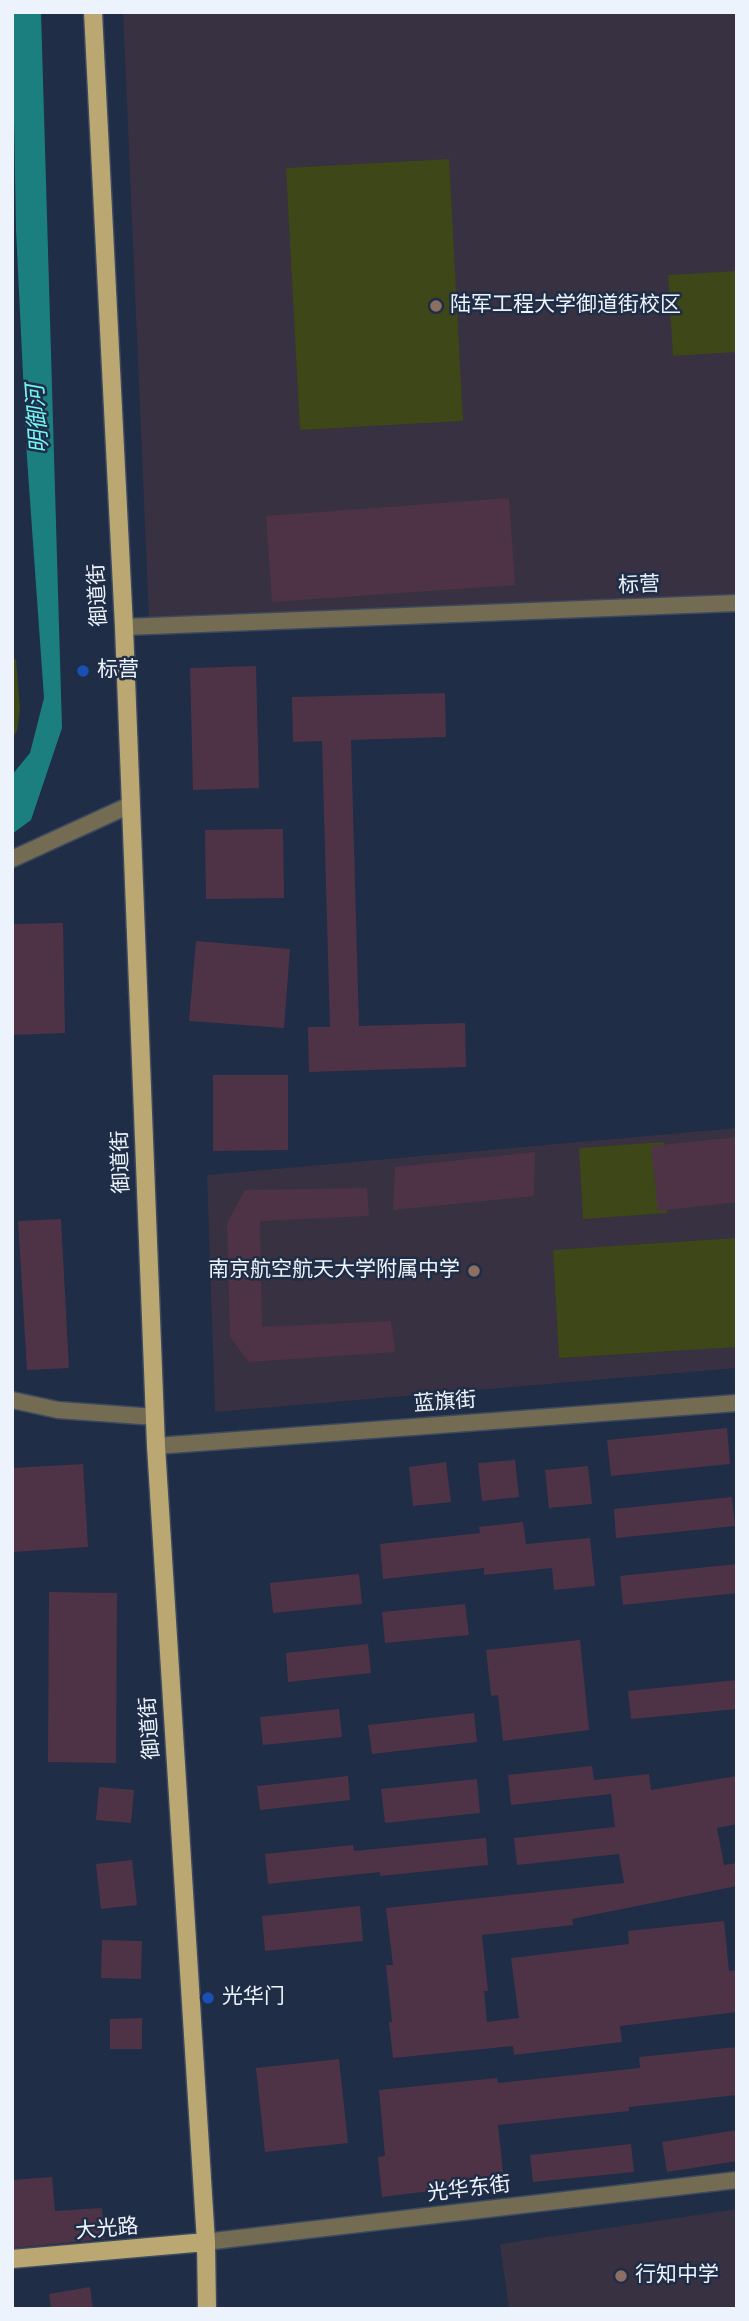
<!DOCTYPE html>
<meta charset="utf-8">
<style>
body{margin:0}
#map{position:relative;width:749px;height:2321px;overflow:hidden;background:#1f2d46;font-family:"Sofia Sans Condensed",sans-serif}
canvas{display:block}
.frame{position:absolute;inset:0;border:14px solid #edf3fc;pointer-events:none}
</style>
<div id="map">
<canvas width="749" height="2321"></canvas>
<div class="frame"></div>
</div>
<script>
const g = document.querySelector('canvas').getContext('2d');
g.lineJoin = 'round';
function paint(path, color) { g.fillStyle = color; g.fill(path, 'evenodd'); }
const poly = rows => new Path2D(rows.map(r => 'M' + r).join(''));
function trace(path, color, width, dash) { g.strokeStyle = color; g.lineWidth = width; g.lineCap = dash ? 'butt' : 'round'; g.setLineDash(dash || []); g.stroke(path); }
function drawText(font, color, halo, rows, align = 'center') {
  g.font = font + ' "Sofia Sans Condensed","Noto Sans SC",sans-serif'; g.lineWidth = 5; g.setLineDash([]); g.textBaseline = 'middle'; g.strokeStyle = halo; g.fillStyle = color; for (const [text, x, y, turn = 0] of rows) {
    g.save(); g.translate(x, y); g.rotate((+turn || 0) * Math.PI / 180); g.textAlign = isNaN(turn) ? turn : align; if (halo) g.strokeText(text, 0, 0); g.fillText(text, 0, 0); g.restore();
  }
}
paint(poly([
 [123,12,737,12,737,599,149,619],
 [737,1128,737,1368,215,1412,207,1175],
 [737,2209,737,2309,509,2309,500,2244]
]), '#373142');
paint(poly([
 [449,159,463,421,300,430,286,168],
 [737,271,737,352,673,356,668,275],
 [16,659,20,710,17,731,12,739,12,660],
 [664,1142,667,1213,583,1219,579,1148],
 [737,1238,737,1347,559,1358,553,1250]
]), '#3d4717');
paint(poly([
 [12,12,41,12,62,728,31,820,12,834,12,775,30,753,44,698,27,458,16,230]
]), '#1b7f7f');
paint(poly([
 [509,498,515,585,272,602,266,516],
 [256,666,259,788,193,790,190,668],
 [445,693,446,737,351,740,359,1026,465,1023,466,1067,309,1072,308,1027,330,1027,322,741,293,742,292,697],
 [283,829,284,898,206,899,205,830],
 [63,923,65,1033,12,1035,12,924],
 [196,941,290,949,284,1028,189,1021],
 [213,1075,288,1075,288,1150,213,1151],
 [737,1137,737,1202,658,1211,651,1146],
 [535,1152,534,1196,393,1210,395,1167],
 [367,1188,369,1216,260,1221,262,1327,391,1321,395,1352,249,1362,230,1337,227,1223,245,1190],
 [61,1219,69,1368,27,1370,18,1221],
 [727,1428,730,1464,611,1476,607,1440],
 [515,1460,519,1497,482,1501,478,1463],
 [446,1462,451,1502,413,1506,409,1467],
 [83,1464,88,1547,12,1552,12,1468],
 [588,1466,592,1504,549,1508,545,1470],
 [732,1497,735,1526,616,1538,614,1509],
 [523,1522,526,1544,590,1538,595,1586,554,1590,552,1568,484,1575,484,1568,383,1579,380,1544,480,1533,479,1527],
 [737,1564,737,1593,623,1605,620,1576],
 [359,1574,362,1604,273,1613,270,1583],
 [49,1592,117,1593,116,1763,48,1762],
 [465,1604,469,1635,385,1643,382,1612],
 [580,1640,589,1730,503,1741,498,1695,491,1696,486,1650],
 [368,1644,371,1673,288,1682,286,1653],
 [737,1680,737,1709,631,1719,628,1691],
 [339,1709,342,1737,263,1745,260,1717],
 [474,1713,477,1742,372,1754,368,1725],
 [592,1766,594,1780,649,1774,651,1790,737,1776,737,1824,717,1828,724,1865,737,1863,737,1886,572,1919,573,1925,482,1935,488,1991,484,1991,487,2022,519,2018,511,1958,629,1944,628,1931,724,1921,729,1971,737,1970,737,2012,620,2026,622,2042,514,2055,513,2046,393,2058,389,2022,392,2022,386,1965,393,1965,386,1908,624,1883,619,1854,517,1865,514,1838,615,1827,611,1794,511,1805,508,1775],
 [348,1776,350,1800,260,1810,257,1786],
 [477,1779,480,1813,385,1823,381,1789],
 [99,1787,134,1790,131,1823,96,1820],
 [486,1838,488,1865,380,1876,380,1872,268,1884,265,1854,353,1845,354,1851],
 [132,1860,137,1905,101,1909,96,1864],
 [360,1906,363,1941,265,1951,262,1916],
 [102,1940,142,1941,141,1979,101,1978],
 [142,2018,142,2049,110,2049,110,2019],
 [737,2047,737,2095,629,2107,629,2111,498,2125,504,2182,382,2197,378,2157,385,2156,379,2090,497,2078,498,2083,640,2068,639,2057],
 [339,2059,348,2143,265,2152,256,2068],
 [737,2130,737,2161,667,2172,662,2142],
 [631,2144,634,2172,533,2182,530,2155],
 [52,2177,55,2211,102,2208,105,2239,12,2248,12,2180],
 [90,2287,93,2309,51,2309,49,2294]
]), '#4e3346');
const minor = poly([
 [124,627,737,603],
 [12,859,130,805],
 [12,1400,58,1410,155,1417],
 [156,1446,737,1403],
 [196,2243,737,2180]
]);
const major = poly([
 [93,12,124,627,156,1446,206,2242,207,2309],
 [12,2259,206,2242,206,2253]
]);
trace(minor, '#3c495f', 19);
trace(major, '#3c495f', 21);
trace(minor, '#736b52', 16);
trace(major, '#baa772', 18);
for (const [x, y, r, color] of [
 [436,306,7,"#8d6e63"],
 [83,671,7,"#1a4fb4"],
 [474,1271,7,"#8d6e63"],
 [208,1998,7,"#1a4fb4"],
 [621,2276,7,"#8d6e63"]
]) { const dot = new Path2D(); dot.arc(x, y, r, 0, 2 * Math.PI); g.fillStyle = color; g.fill(dot); trace(dot, '#1f2d46', 2.5); }
drawText('21px', '#edf3fc', '#1f2d46', [
 ["陆军工程大学御道街校区",450,306],
 ["标营",97,671],
 ["南京航空航天大学附属中学",460,1271,"right"],
 ["光华门",222,1998],
 ["行知中学",635,2276]
], 'left');
drawText('21px', '#edf3fc', '#1f2d46', [
 ["标营",639,586,-2],
 ["御道街",99,595,-93],
 ["御道街",122,1162,-92],
 ["蓝旗街",445,1403,-4],
 ["御道街",151,1728,-94],
 ["光华东街",469,2190,-7],
 ["大光路",107,2230,-5]
]);
drawText('italic 23px', '#73f7f7', '#1f2d46', [
 ["明御河",39,419,-94]
]);
</script>
